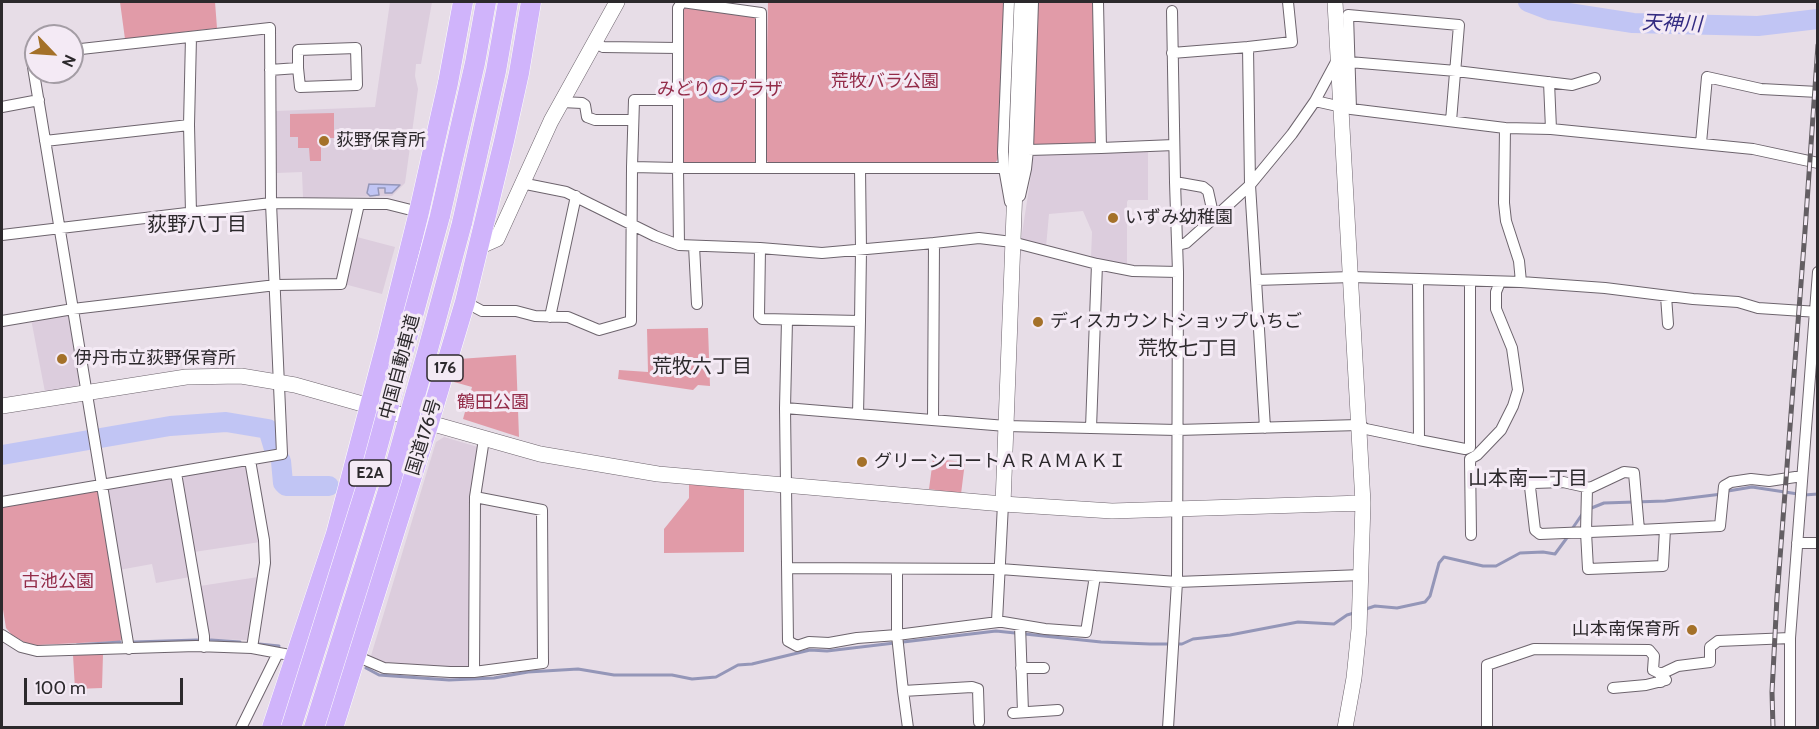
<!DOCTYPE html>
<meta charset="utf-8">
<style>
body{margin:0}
#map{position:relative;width:1819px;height:729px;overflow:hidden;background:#e7dde7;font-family:Cabin,sans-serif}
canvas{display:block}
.frame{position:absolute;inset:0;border:3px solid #2c292c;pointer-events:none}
.north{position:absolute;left:24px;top:24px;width:60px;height:60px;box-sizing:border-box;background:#f4eaf5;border:2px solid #a49da5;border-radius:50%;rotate:115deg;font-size:16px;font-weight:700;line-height:24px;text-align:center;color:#2c292c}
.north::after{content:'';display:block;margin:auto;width:21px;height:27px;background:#a47129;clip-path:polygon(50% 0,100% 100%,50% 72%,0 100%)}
.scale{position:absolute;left:24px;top:678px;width:159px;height:27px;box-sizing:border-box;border:3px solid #2c292c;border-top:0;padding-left:8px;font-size:18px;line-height:21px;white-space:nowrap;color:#2c292c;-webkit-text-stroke:4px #f4eaf5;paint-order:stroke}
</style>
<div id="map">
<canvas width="1819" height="729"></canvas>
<div class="frame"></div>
<div class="north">N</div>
<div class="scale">100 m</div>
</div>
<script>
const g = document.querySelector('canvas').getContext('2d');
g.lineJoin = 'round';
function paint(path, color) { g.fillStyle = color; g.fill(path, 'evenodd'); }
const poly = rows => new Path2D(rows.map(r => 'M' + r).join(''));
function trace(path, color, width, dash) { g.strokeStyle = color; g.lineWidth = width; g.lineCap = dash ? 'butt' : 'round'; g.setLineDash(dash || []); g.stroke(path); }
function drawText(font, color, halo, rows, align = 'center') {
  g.font = font + ' Cabin,"Noto Sans JP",sans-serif'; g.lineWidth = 6; g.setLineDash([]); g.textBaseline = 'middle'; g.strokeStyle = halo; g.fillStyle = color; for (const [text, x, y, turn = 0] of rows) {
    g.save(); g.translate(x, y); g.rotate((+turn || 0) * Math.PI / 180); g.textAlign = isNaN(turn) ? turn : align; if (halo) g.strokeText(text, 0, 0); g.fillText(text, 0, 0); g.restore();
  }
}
paint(poly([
 [390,2,432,2,421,64,416,64,415,76,418,89,405,183,392,196,303,198,302,172,277,173,276,111,375,107],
 [1148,150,1148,200,1128,200,1127,202,1127,267,1091,258,1092,232,1083,211,1049,214,1046,247,1021,240,1030,182,1032,160,1036,153],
 [357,237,395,247,382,294,344,284],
 [64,313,69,318,79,382,77,387,45,392,31,319],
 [444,437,478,447,470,503,469,664,465,669,382,664,370,659,436,442],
 [243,466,248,470,260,542,194,552,182,481,184,476],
 [168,478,173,482,190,577,156,583,152,564,119,570,107,493,110,488],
 [258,577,247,640,209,639,200,586]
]), '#dccddd');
paint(poly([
 [120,2,215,2,217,28,125,39],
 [768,2,1004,2,998,159,995,163,768,162,765,158],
 [1036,2,1094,2,1097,140,1095,143,1036,145,1031,142],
 [687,7,756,16,756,164,686,164,682,160,682,11],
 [334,113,334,138,321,138,321,161,310,161,309,148,298,148,298,137,290,137,290,114],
 [708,328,710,386,698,385,693,390,618,379,619,370,648,372,647,329],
 [516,355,519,437,463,419,472,387,454,382,459,359],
 [933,459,965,462,961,494,929,489],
 [689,481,741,486,744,490,744,552,664,553,664,529,689,498],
 [95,490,99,491,123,638,120,641,37,645,26,643,12,635,6,628,2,603,2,505],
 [103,654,102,688,75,689,73,655]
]), '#e19ba8');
const water = poly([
 '706 89a13 13 0 1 1 26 0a13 13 0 1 1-26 0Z',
 [369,184,400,185,392,193,385,193,385,188,378,188,379,195,370,196,367,193,369,184]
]);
paint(water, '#c1c5f4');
trace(water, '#9496b8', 1.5);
trace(poly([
 [1728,491,1752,487,1798,494],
 [1804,495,1818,494],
 [1589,509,1604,503,1665,501,1722,494],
 [1572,529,1583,513],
 [1363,610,1375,606,1397,608,1425,602,1430,596,1439,563,1444,557,1483,566,1496,566,1520,553,1543,552,1555,554,1569,535],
 [211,640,240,642],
 [134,642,197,640],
 [259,644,279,646],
 [77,645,120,642],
 [366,668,379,675,449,680,494,678,528,672,578,669,614,675,672,675,692,679,716,677,738,665,752,664,810,650,827,651,996,631,1101,642,1150,644,1182,644,1193,639,1230,635,1298,622,1334,624,1347,615,1354,613]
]), '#9496b8', 3);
trace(poly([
 [1528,2,1549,10,1633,23,1758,26,1818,19],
 [2,455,170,426,226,422,268,429,274,449],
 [281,461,283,483,286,486,329,486]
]), '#c1c5f4', 20);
const street = poly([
 [1009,2,1003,152,1004,168,1010,202],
 [1172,11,1175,182,1203,187,1208,191,1214,218,1186,243,1178,245],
 [191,37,189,125,191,213],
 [595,43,603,47,678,48],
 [1248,47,1292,42,1288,2],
 [1172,53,1248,47,1250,185,1256,280,1352,277,1521,282,1519,261,1506,221,1504,203,1505,128,1351,109,1315,101],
 [36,54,31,55,129,649],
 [1349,62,1456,71,1572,85,1595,78],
 [270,70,298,68,298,50,356,48,357,85,300,87,298,68],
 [1549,82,1551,129],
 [562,102,582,103,585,105,587,117,595,120,632,120],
 [2,107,39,100],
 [1351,109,1348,15,1459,25,1451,121],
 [1505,128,1551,129,1753,149,1818,163],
 [45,141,189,125],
 [1701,143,1707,77,1761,89,1818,92],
 [1101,148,1174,145],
 [1028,150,1033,2],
 [632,167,634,100,678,100],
 [521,183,566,192,655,236,679,245,760,248,759,316,762,319,860,321,861,250,860,168],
 [1020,196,1026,169,1028,150,1101,148,1098,2],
 [1214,218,1250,185,1292,134,1315,101,1337,60],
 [2,235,271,203,387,204,419,212],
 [679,245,678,168,1004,168],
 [694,246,697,304],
 [760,248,822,253,934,243,933,420],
 [1097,264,1133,271,1178,272],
 [1256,280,1265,428],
 [1521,282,1605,288,1693,299,1738,302,1758,308,1818,312],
 [1666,296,1668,324],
 [465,302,482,311,516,311,535,316,568,317,599,330,631,321,632,167,678,168,678,8,682,2,761,13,761,168],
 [550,317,576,196],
 [787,320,785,408,788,641,797,646,809,642,829,643,857,638,897,635,998,622],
 [2,321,73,309,276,285,341,284,359,204],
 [785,408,858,414,860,321],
 [858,414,1006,426,1091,428,1097,264,1012,242,979,238,934,243],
 [1091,428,1177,430,1359,425,1366,429,1419,440,1418,280],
 [1419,440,1465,449,1470,447,1470,281],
 [250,460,264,540,265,563,252,648],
 [176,473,204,636,204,647],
 [1587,488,1586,532,1588,569,1663,566,1665,529],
 [2,502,282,454,271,203,270,28,72,50],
 [1003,504,997,621,1045,629,1086,632,1095,576],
 [1639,530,1634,473,1624,472,1590,488,1563,482,1534,483,1530,487,1535,530,1540,534,1639,530,1720,526,1724,486,1731,482,1751,479,1769,481,1802,476],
 [1471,535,1470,459,1477,455,1501,430,1513,406,1518,390,1512,348,1496,309,1496,292,1500,282],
 [1797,543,1818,543],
 [788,568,1000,569,1177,582,1362,575],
 [897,569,897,635,903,691,972,687,978,689,979,722],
 [1020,625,1023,712],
 [2,635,21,647,37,651,196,646,252,648,295,656],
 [356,656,384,668,450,672,474,672,543,663,542,510,475,497,484,439],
 [1021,668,1044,668],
 [474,672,475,497],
 [1661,682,1661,674,1678,666,1710,662,1710,647,1718,641,1790,638],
 [1613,688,1646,685,1666,680],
 [903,691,908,728],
 [1013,713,1058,710],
 [241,728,278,653],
 [1168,728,1177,582,1178,272,1175,182],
 [1487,728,1487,665,1534,649,1649,650,1654,656,1653,670,1661,674],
 [1790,728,1790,638,1818,272]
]);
const secondary = poly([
 [1335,2,1363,503,1359,629,1354,678,1345,728],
 [479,247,497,239,551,121,617,2],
 [2,406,186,377,241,376,295,385,540,454,658,474,1003,504,1112,511,1363,503],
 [1003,504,1022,2]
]);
const highway = poly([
 [440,216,475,63,486,2],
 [462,223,496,71,508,2],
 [272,728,336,534,387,341,419,212,448,83,463,2],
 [333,728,429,422,465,302,504,141,519,73,531,2]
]);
trace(street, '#6d646d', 12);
trace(secondary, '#6d646d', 16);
trace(highway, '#fff', 21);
trace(street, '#fff', 10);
trace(secondary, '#fff', 15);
trace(highway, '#d0b4fb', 20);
const rail = poly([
 [1773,728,1772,692,1777,597,1805,231,1818,45]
]);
trace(rail, '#635e63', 5);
trace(rail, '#f4eaf5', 3, [9]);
const highwayBridge = poly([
 [291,728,370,475,440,216],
 [314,728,391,481,427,353,462,223]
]);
trace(highwayBridge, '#fff', 21, []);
trace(highwayBridge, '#d0b4fb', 20);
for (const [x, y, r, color] of [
 [324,141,6,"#a47129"],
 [1113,218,6,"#a47129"],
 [1038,322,6,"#a47129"],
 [62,359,6,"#a47129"],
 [862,462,6,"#a47129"],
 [1692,630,6,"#a47129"]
]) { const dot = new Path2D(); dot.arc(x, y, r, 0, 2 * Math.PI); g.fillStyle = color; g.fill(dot); trace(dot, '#f4eaf5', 2); }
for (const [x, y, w] of [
 [445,368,36],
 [370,473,42]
]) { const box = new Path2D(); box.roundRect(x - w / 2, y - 13, w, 26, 4.5); g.fillStyle = '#f4eaf5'; g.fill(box); trace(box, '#2c292c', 1.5); }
drawText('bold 16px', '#2c292c', null, [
 ["176",445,368],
 ["E2A",370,473]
]);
drawText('18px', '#932c49', '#f4eaf5', [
 ["荒牧バラ公園",885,82],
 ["みどりのプラザ",720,90],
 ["鶴田公園",493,403],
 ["古池公園",58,582]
]);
drawText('18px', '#2c292c', '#f4eaf5', [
 ["荻野保育所",336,141],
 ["いずみ幼稚園",1125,218],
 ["ディスカウントショップいちご",1050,322],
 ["伊丹市立荻野保育所",74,359],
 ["グリーンコートＡＲＡＭＡＫＩ",874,462],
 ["山本南保育所",1680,630,"right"]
], 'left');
drawText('18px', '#2c292c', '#f4eaf5', [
 ["中国自動車道",400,367,-75],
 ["国道176号",424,437,-73]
]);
drawText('italic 20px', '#342c82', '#f4eaf5', [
 ["天神川",1672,24,2]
]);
drawText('20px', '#2c292c', '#f4eaf5', [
 ["荻野八丁目",197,225],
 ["荒牧七丁目",1188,349],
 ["荒牧六丁目",702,367],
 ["山本南一丁目",1528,479]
]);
</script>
